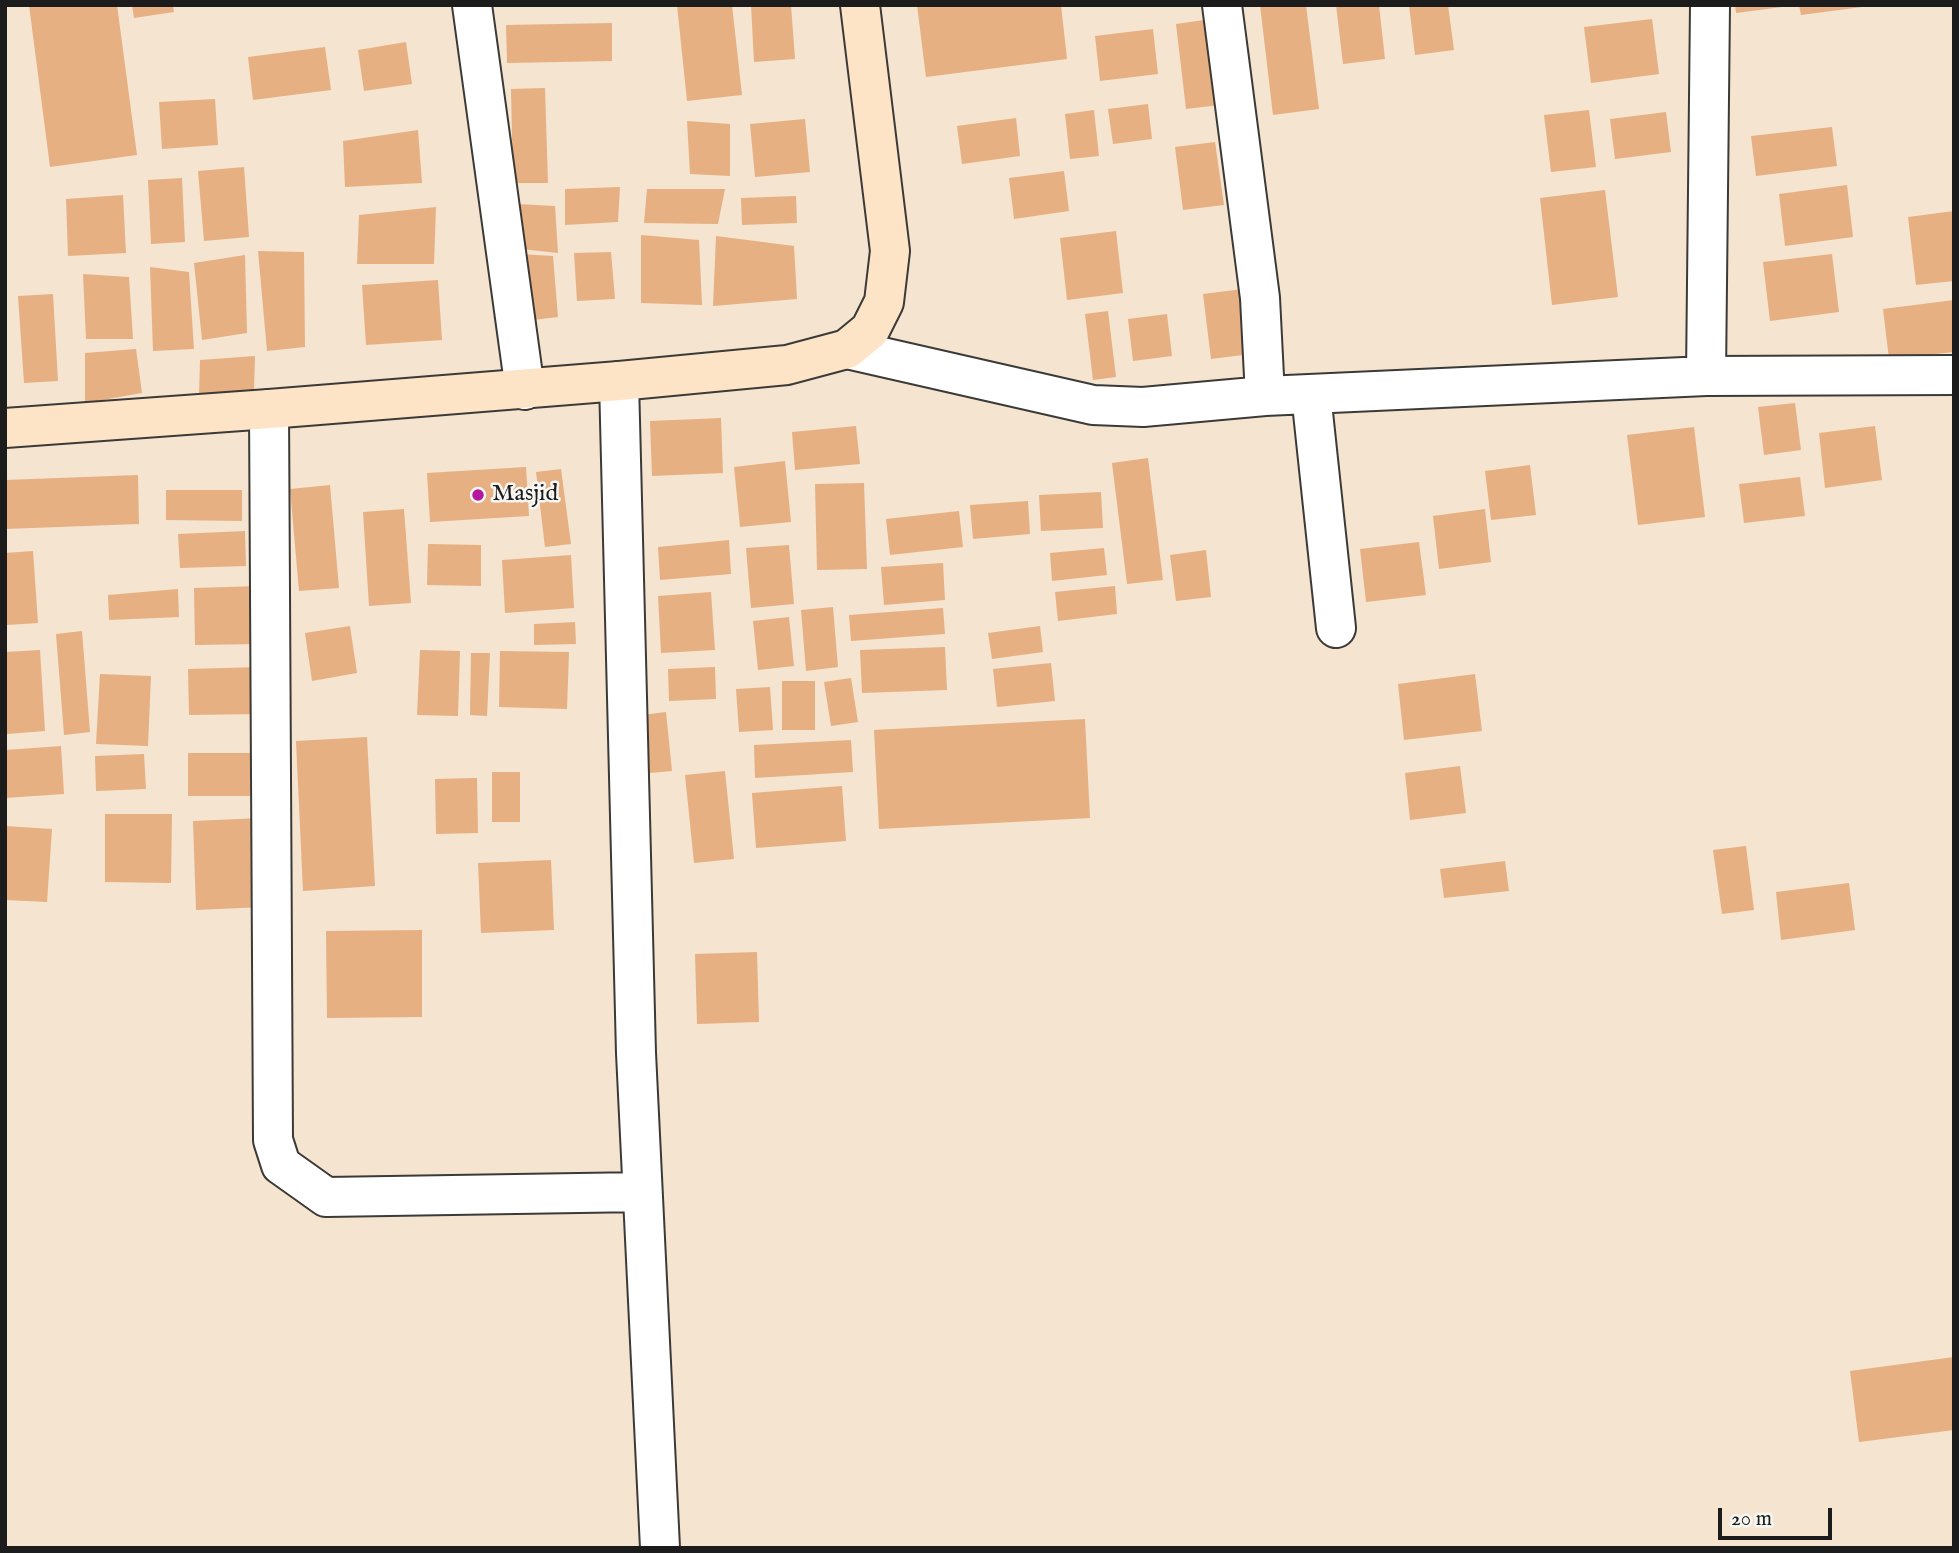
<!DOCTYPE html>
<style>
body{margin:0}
#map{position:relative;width:1959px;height:1553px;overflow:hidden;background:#f4e4d0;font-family:"IM FELL English",serif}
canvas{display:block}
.frame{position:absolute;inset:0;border:7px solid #1c1c1c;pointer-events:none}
.scale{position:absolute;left:1718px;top:1508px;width:114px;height:32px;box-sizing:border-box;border:4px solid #1c1c1c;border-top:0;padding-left:9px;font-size:21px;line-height:24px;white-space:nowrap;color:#1c1c1c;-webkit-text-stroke:5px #f6f6f2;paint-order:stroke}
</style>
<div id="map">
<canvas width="1959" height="1553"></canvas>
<div class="frame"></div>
<div class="scale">20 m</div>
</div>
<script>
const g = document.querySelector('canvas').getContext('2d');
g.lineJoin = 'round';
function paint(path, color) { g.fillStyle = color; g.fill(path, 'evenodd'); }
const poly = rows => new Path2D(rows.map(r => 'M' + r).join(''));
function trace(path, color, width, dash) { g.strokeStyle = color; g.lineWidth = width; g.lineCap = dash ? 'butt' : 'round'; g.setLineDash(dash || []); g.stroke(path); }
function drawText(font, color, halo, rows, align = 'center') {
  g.font = font + ' "IM FELL English",serif'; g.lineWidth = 5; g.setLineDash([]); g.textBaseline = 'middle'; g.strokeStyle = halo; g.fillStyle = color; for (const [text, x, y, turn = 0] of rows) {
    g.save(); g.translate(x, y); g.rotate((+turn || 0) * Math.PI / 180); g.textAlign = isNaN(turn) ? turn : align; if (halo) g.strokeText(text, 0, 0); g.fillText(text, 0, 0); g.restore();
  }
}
paint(poly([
 [29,5,117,5,137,155,50,167],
 [132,5,173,5,174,12,134,18],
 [677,5,732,5,742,95,687,101],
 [751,5,791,5,795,59,754,62],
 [917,5,1061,5,1067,59,926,77],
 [1260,5,1306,5,1319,109,1273,115],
 [1336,5,1379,5,1385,59,1343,64],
 [1409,5,1448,5,1454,50,1415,55],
 [1735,5,1782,5,1782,7,1736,13],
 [1799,5,1862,5,1862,7,1801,15],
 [1218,18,1228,104,1186,109,1176,24],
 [1652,19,1659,74,1591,83,1584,27],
 [612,23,612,61,507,63,506,25],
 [1153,29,1158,74,1100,81,1095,36],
 [406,42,412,84,364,91,358,50],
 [325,47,331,90,253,100,248,57],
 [545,88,548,183,513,183,511,89],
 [215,99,218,145,162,149,159,102],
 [1148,104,1152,139,1113,144,1108,109],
 [1094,110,1099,156,1070,159,1065,114],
 [1589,110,1596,167,1551,172,1544,115],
 [1666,112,1671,152,1615,159,1610,119],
 [1016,118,1020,156,962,164,957,126],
 [805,119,810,172,755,177,750,124],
 [687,121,730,124,730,176,690,174],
 [1832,127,1837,166,1756,176,1751,136],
 [418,130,422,183,345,187,343,141],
 [1215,142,1224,205,1183,210,1175,147],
 [244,167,249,237,204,241,198,171],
 [1064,171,1069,211,1014,219,1009,178],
 [182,178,185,242,151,244,148,180],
 [1847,185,1853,237,1785,246,1779,194],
 [620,187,618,222,565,225,565,189],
 [647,189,725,189,718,224,644,223],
 [1605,190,1618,297,1552,305,1540,198],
 [123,195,126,253,68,256,66,199],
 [796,196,797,223,742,225,741,198],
 [517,204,555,206,558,253,521,249],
 [436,207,434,264,357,264,359,215],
 [1954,211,1954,281,1916,285,1908,217],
 [1116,231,1123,293,1067,300,1060,238],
 [641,235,699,240,702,305,641,303],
 [716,236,794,246,797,299,713,306],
 [258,251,304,252,305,347,267,351],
 [611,252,615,299,577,301,574,253],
 [520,254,553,256,558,317,524,321],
 [1832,254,1839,312,1770,321,1763,262],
 [245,255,247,333,202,340,194,263],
 [150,267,189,272,194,349,153,351],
 [83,274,129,277,133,339,86,339],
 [438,280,442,340,366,345,362,285],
 [1251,288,1259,353,1211,359,1203,294],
 [53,294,58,381,24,383,18,296],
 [1954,300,1954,352,1889,359,1883,309],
 [1108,311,1116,377,1093,380,1085,314],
 [1167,314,1172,356,1133,361,1128,319],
 [136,349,142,393,85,403,85,353],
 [255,356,254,391,199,397,200,360],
 [1795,403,1801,450,1764,455,1758,407],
 [721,418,723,473,652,476,650,421],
 [856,426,860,464,795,470,792,432],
 [1875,426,1882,480,1825,488,1819,433],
 [1694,427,1705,517,1638,525,1627,435],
 [1148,458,1163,580,1127,584,1112,463],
 [785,461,791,522,740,527,734,467],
 [1530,465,1536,515,1491,520,1485,471],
 [526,467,529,516,430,522,427,473],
 [561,469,571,544,545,547,536,472],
 [138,475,139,524,5,529,5,480],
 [1800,477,1805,516,1744,523,1739,484],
 [864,483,867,569,817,570,815,484],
 [330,485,339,588,299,591,290,489],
 [166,490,242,490,242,521,166,520],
 [1101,492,1103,528,1041,531,1039,495],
 [1028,501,1030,534,973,539,970,505],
 [404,509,411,603,369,606,363,512],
 [1485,509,1491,562,1439,569,1433,516],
 [959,511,963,547,890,555,886,519],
 [245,531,246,566,180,568,178,534],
 [729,540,731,574,660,580,658,547],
 [1419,542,1426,595,1366,602,1360,549],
 [428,544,481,545,481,586,427,585],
 [789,545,794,604,751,608,746,548],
 [1104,548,1107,575,1052,581,1050,553],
 [1206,550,1211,597,1176,601,1170,555],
 [33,551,38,623,7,625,5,553],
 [571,555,574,608,505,613,502,560],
 [943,563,945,600,884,605,881,567],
 [259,586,260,644,195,645,194,588],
 [1115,586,1117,614,1058,621,1055,592],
 [178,589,179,617,109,620,108,595],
 [711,592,715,650,661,653,658,596],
 [833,607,838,667,806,671,801,610],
 [943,608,945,634,851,641,849,615],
 [789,617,794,666,758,670,753,621],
 [575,622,576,644,534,645,534,624],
 [350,626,357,673,312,681,305,633],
 [1040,626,1043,652,992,659,988,633],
 [82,631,90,732,64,735,56,634],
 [945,647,947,690,862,693,860,650],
 [40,650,45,731,7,734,5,652],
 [420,650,460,651,458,716,417,715],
 [500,651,569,652,567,709,499,707],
 [471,653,490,653,487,716,470,715],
 [1051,663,1055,701,997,707,993,669],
 [260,667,262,714,189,715,188,669],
 [715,667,716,699,669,701,668,669],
 [100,674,151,676,148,746,96,744],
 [1475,674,1482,731,1404,740,1398,684],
 [851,678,858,722,831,726,824,682],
 [782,681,815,681,815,730,782,730],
 [770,687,773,730,739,732,736,689],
 [666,712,672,771,639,774,634,716],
 [1085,719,1090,818,879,829,874,730],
 [367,737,375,886,303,891,296,741],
 [851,740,853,772,755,778,754,745],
 [61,746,64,794,5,798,5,750],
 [188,753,260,753,259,796,188,796],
 [144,754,146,789,96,791,95,756],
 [1460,766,1466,813,1410,820,1405,773],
 [725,771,734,859,694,863,685,775],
 [492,772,520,772,520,822,492,822],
 [477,778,478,833,436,834,435,779],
 [842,786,846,841,756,848,752,793],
 [105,814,172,814,171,883,105,882],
 [261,818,264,907,196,910,193,821],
 [5,826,52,829,47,902,5,900],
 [1746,846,1754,910,1722,914,1713,850],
 [551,860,554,930,481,933,478,863],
 [1505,861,1509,891,1444,898,1440,869],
 [1849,883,1855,930,1781,940,1776,892],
 [422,930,422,1017,327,1018,326,931],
 [757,952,759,1022,697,1024,695,954],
 [1954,1357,1954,1430,1859,1442,1850,1371]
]), '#e6b083');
const street = poly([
 [472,5,525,390],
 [1222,5,1260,298,1265,396],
 [847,349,1093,405,1143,407,1265,396,1706,376,1954,375],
 [1706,376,1710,5],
 [619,381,636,1053,660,1548],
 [1311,394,1336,628],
 [269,409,273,1140,281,1165,326,1197,642,1192]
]);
const secondary = poly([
 [5,428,269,409,619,381,787,365,847,349,870,330,884,302,890,251,860,5]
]);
trace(street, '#3c3a37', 42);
trace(secondary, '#3c3a37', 42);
trace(street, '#fff', 38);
trace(secondary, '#fee4c6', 38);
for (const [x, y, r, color] of [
 [478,495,7,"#b5179e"]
]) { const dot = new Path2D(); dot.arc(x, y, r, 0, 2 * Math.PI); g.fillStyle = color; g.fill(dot); trace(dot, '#f6f6f2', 2.5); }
drawText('24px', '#1c1c1c', '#f6f6f2', [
 ["Masjid",492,495]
], 'left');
</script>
